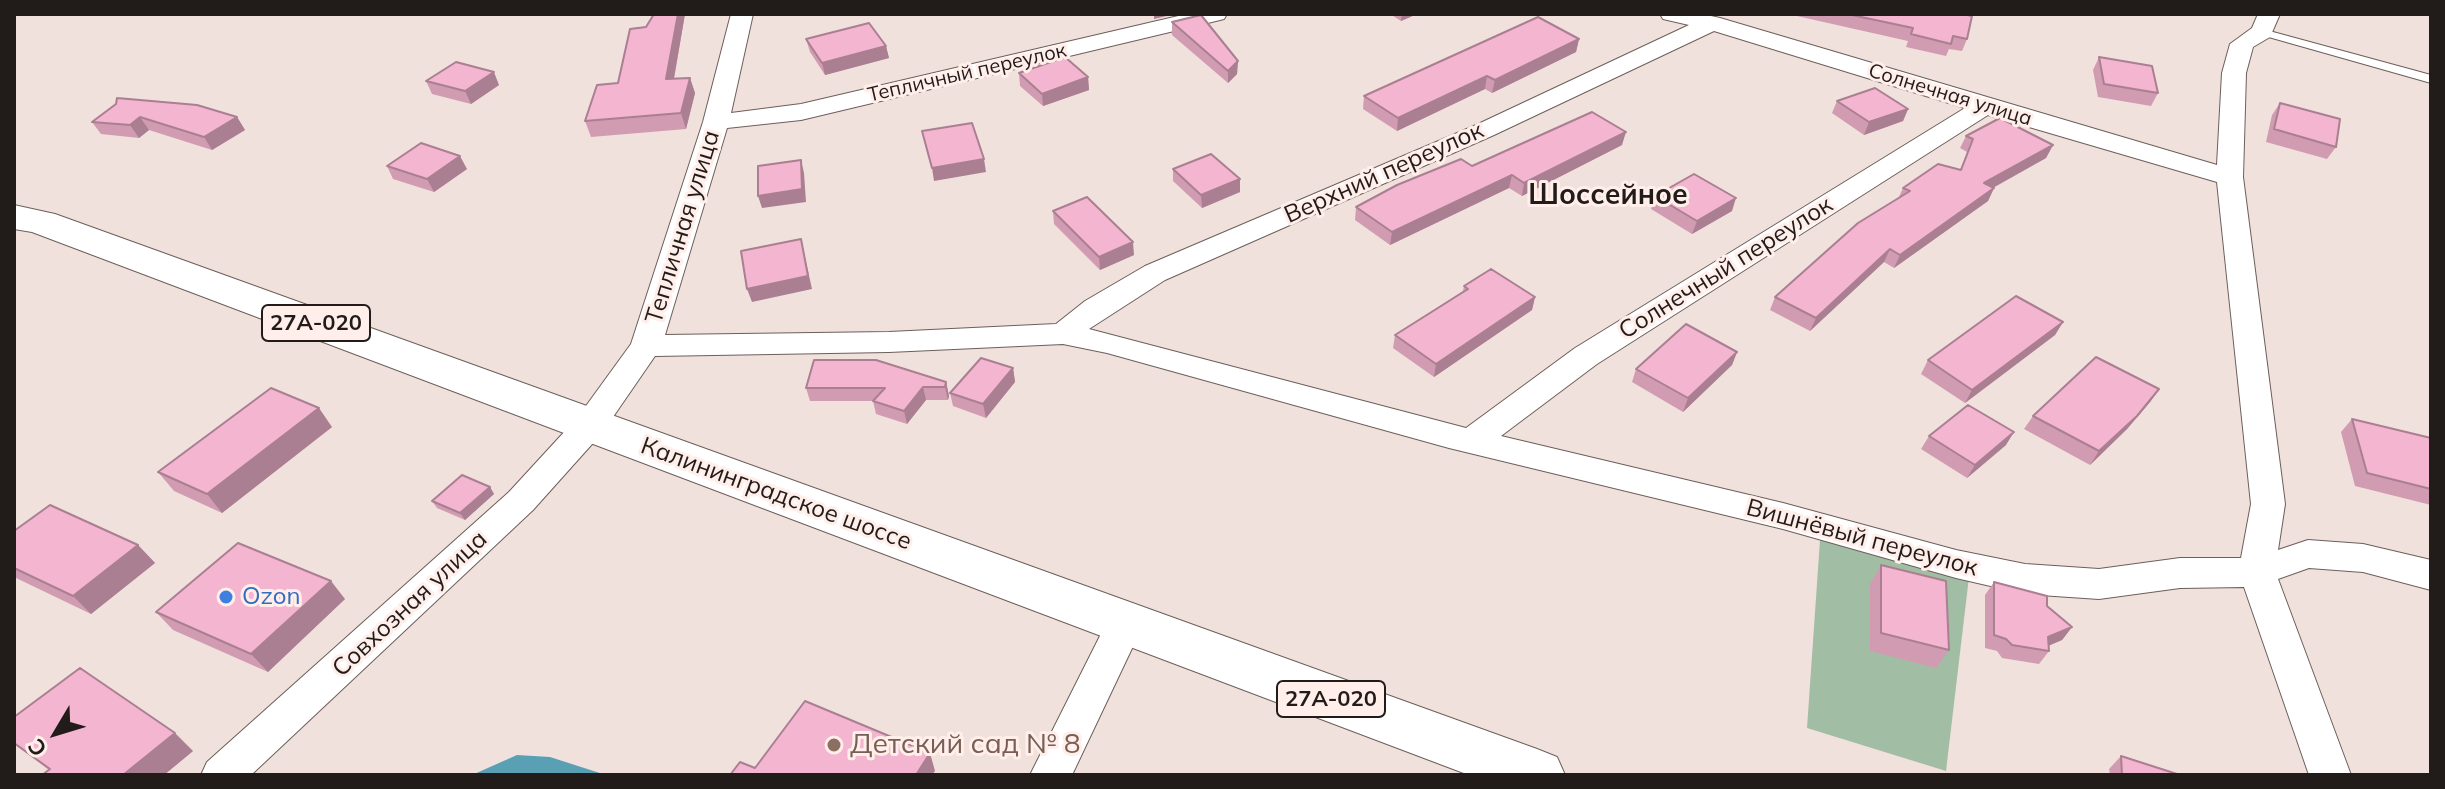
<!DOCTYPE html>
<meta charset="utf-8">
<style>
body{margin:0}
#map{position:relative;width:2445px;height:789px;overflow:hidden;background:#f1e1dc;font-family:Mulish,sans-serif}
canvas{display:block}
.frame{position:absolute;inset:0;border:16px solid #211b19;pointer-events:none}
.north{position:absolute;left:16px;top:693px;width:80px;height:80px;-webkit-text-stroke:6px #ffeee9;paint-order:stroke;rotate:232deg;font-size:22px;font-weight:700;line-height:32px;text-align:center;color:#211b19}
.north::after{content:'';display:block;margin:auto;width:28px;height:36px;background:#211b19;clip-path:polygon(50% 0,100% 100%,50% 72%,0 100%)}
</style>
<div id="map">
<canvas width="2445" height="789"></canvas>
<div class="frame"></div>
<div class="north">С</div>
</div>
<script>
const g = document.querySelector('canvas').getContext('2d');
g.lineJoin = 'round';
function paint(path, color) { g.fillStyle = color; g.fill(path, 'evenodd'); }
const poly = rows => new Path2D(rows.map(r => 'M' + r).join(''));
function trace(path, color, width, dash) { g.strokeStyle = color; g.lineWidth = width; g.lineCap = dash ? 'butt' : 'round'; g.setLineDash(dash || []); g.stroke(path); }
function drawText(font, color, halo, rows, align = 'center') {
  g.font = font + ' Mulish,sans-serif'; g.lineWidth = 6; g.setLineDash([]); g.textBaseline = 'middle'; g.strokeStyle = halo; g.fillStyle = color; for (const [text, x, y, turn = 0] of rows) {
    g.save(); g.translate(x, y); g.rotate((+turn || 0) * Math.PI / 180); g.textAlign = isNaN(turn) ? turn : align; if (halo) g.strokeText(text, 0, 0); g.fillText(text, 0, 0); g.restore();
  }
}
paint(poly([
 [1820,540,1969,577,1946,771,1807,728]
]), '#a1bea4');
paint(poly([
 [517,755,550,757,606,775,472,775]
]), '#59a0b5');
const lane = poly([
 [2262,29,2431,75,2431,83,2258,34,2256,32,2262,29]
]);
const street = poly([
 [731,14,753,14,731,113,801,104,1187,14,1227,14,1224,19,1216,21,801,120,727,128,665,335,889,332,1056,324,1085,301,1145,266,1476,125,1689,25,1663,19,1660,14,1702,14,1720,18,2217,165,2222,73,2230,44,2252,28,2258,14,2280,14,2270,37,2253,47,2246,73,2243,177,2285,504,2278,550,2308,540,2363,544,2431,560,2431,590,2363,572,2309,568,2278,579,2351,775,2309,775,2244,587,2180,588,2099,599,2025,594,1956,578,1783,529,1449,448,1107,353,1063,344,889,352,655,356,602,433,533,510,251,775,201,775,207,762,509,492,578,417,631,344,703,122,731,14],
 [1714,31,1965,108,1575,348,1466,428,1089,329,1165,280,1494,135,1714,31],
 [1988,115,2217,182,2251,504,2241,558,2180,558,2099,569,2025,564,1956,550,1783,503,1501,436,1597,364,1988,115],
 [1125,607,1138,612,1144,623,1072,775,1030,775,1112,612,1125,607]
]);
const primary = poly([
 [14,205,55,214,1537,749,1557,757,1565,775,1469,775,32,232,14,229,14,205]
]);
trace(lane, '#6c5f5a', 2);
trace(street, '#6c5f5a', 2);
trace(primary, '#6c5f5a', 2);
paint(lane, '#fff');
paint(street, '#fff');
paint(primary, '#fff');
paint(poly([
 [685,14,674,79,690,78,695,93,686,129,591,137,585,121,618,83,646,27],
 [1390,14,1417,14,1401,21],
 [1788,14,1962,14,1967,39,1962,51,1949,49,1946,56,1906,47,1908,41],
 [1172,22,1238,61,1237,74,1228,83,1172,35],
 [806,39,886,46,889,58,825,75,810,52],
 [1579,39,1576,52,1492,93,1485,89,1397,131,1363,109,1364,96],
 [2099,57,2158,93,2151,106,2098,97,2093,70],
 [1019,73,1088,77,1089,90,1043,106,1020,86],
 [426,81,499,85,471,104,432,94],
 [1837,101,1908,109,1903,121,1864,135,1832,113],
 [2280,103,2336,147,2327,159,2266,142,2272,115],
 [116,104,237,117,245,130,212,150,149,130,139,138,101,134,92,122],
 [1966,136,2053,145,2046,158,1993,188,1994,188,1988,201,1894,268,1884,262,1810,331,1770,310,1775,297,1898,199,1903,188,1960,170,1967,152,1960,148],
 [1622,145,1522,196,1509,188,1390,245,1355,220,1356,207,1472,166],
 [387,166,467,169,434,192,393,179],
 [1173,169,1240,179,1240,192,1202,208,1173,181],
 [1655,196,1732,211,1692,234,1651,209],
 [1053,211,1134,255,1100,270,1054,224],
 [1464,286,1535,297,1532,310,1434,377,1393,348,1395,335,1463,291],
 [2063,322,2055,335,1965,403,1921,374,1928,360],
 [1737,352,1732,365,1683,412,1632,382,1636,369],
 [1013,368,1015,382,986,418,953,406,950,393],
 [946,382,949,396,948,400,926,400,907,424,876,414,873,401,810,401,806,388],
 [2159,389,2150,402,2127,429,2090,465,2024,429,2033,416],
 [2352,419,2431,438,2431,505,2355,486,2341,432],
 [332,427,222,513,174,491,158,472],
 [1929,436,2006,445,1967,478,1921,449],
 [490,487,494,494,465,520,437,508,432,501],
 [14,531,138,545,155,563,91,614,14,577],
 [1881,565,1949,650,1936,668,1870,651,1870,584],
 [1994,582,2047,606,2072,627,2062,640,2049,645,2049,651,2039,664,2002,658,1997,651,1985,648,1985,595],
 [345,599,268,672,173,630,156,612],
 [14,717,193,751,164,775,42,775,49,770,14,744],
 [2121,756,2177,775,2110,775,2109,769]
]), '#d19cb2');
paint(poly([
 [678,14,685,14,671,95,666,79],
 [1154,14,1175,14,1154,19],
 [1402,14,1417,14,1401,21],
 [1579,39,1576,52,1492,93,1495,80],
 [886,46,889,58,825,75,822,63],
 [1238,61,1237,74,1228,83,1228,71],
 [494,72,499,85,471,104,465,91],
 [1487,76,1485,89,1397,131,1398,118],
 [1088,77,1089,90,1043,106,1042,94],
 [690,78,695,93,686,129,681,113],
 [1908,109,1903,121,1864,135,1869,122],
 [140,117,149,130,139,138,130,125],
 [237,117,245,130,212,150,204,137],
 [1626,132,1622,145,1522,196,1524,183],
 [2053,145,2046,158,1978,196,1984,183],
 [460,156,467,169,434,192,427,179],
 [984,159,986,172,934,181,932,168],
 [801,160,804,173,806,202,762,208,758,196],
 [1512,175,1509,188,1390,245,1392,232],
 [1240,179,1240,192,1202,208,1201,195],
 [1994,188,1988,201,1894,268,1900,255],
 [1736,198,1732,211,1692,234,1697,221],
 [801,239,812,289,752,302,747,289],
 [1133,242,1134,255,1100,270,1099,257],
 [1890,249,1884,262,1810,331,1816,318],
 [1535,297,1532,310,1434,377,1436,364],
 [2063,322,2055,335,1965,403,1972,390],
 [1737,352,1732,365,1683,412,1688,398],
 [1013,368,1015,382,986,418,983,404],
 [946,382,949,396,948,400,945,387],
 [923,387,926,400,907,424,904,411],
 [2159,389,2150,402,2127,429,2090,465,2099,451],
 [319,408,332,427,222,513,207,494],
 [2014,432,2006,445,1967,478,1975,465],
 [490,487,494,494,465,520,460,513],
 [138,545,155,563,91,614,73,596],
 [331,581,345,599,268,672,251,654],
 [2072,627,2062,640,2039,650,2048,637],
 [175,733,193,751,164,775,123,775],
 [930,753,935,771,932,775,916,775]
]), '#aa7f91');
const building = poly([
 [654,14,678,14,666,79,690,78,681,113,585,121,597,85,618,83,630,29,646,27,654,14],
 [1847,14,1962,14,1972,16,1967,39,1953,36,1951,44,1911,34,1913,28,1847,14],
 [1201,15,1238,61,1228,71,1172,22,1201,15],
 [1538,17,1579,39,1495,80,1487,76,1398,118,1364,96,1538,17],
 [869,23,886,46,822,63,806,39,869,23],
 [1065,57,1088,77,1042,94,1019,73,1065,57],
 [2099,57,2152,66,2158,93,2104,84,2099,57],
 [456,62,494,72,465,91,426,81,456,62],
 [1875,88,1908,109,1869,122,1837,101,1875,88],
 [117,98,197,105,237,117,204,137,140,117,130,125,92,122,116,104,117,98],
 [2280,103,2340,119,2336,147,2274,129,2280,103],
 [1592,112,1626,132,1524,183,1512,175,1392,232,1356,207,1397,185,1461,159,1472,166,1592,112],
 [2000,118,2053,145,1984,183,1994,188,1900,255,1890,249,1816,318,1775,297,1858,223,1910,191,1903,188,1938,164,1961,170,1973,139,1966,136,2000,118],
 [972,123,984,159,932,168,922,131,972,123],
 [421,143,460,156,427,179,387,166,421,143],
 [1211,154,1240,179,1201,195,1173,169,1211,154],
 [801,160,802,189,758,196,758,166,801,160],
 [1694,174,1736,198,1697,221,1655,196,1694,174],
 [1087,197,1133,242,1099,257,1053,211,1087,197],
 [801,239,808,276,747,289,741,251,801,239],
 [1491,269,1535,297,1436,364,1395,335,1468,289,1464,286,1491,269],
 [2016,296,2063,322,1972,390,1928,360,2016,296],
 [1686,324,1737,352,1688,398,1636,369,1686,324],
 [2096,357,2159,389,2137,416,2099,451,2033,416,2096,357],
 [981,358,1013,368,983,404,950,393,981,358],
 [814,360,876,360,946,382,945,387,923,387,904,411,873,401,885,388,806,388,814,360],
 [271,388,319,408,207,494,158,472,271,388],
 [1968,405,2014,432,1975,465,1929,436,1968,405],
 [2352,419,2431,438,2431,489,2367,473,2352,419],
 [462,475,490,487,460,513,432,501,462,475],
 [50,505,138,545,73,596,14,568,14,531,50,505],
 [238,543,331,581,251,654,156,612,238,543],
 [1881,565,1946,581,1949,650,1881,633,1881,565],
 [1994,582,2047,596,2047,606,2072,627,2048,637,2049,651,2012,645,2006,639,1994,635,1994,582],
 [80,668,175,733,123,775,42,775,50,769,14,743,14,717,80,668],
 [805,701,930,753,916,775,730,775,740,762,755,768,805,701],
 [2121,756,2177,774,2177,775,2122,775,2121,756]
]);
paint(building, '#f3b5cf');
trace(building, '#aa7f91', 2);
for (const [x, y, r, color] of [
 [226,597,8,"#3f7fe0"],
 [834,745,8,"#8d6e63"]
]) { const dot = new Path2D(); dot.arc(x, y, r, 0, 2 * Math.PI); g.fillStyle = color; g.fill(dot); trace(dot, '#ffeee9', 3); }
drawText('20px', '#211b19', '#ffeee9', [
 ["Тепличный переулок",967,73,-13],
 ["Солнечная улица",1950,95,17]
]);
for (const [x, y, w] of [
 [316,323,108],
 [1331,699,108]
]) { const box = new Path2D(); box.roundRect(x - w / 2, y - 18, w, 36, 6); g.fillStyle = '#ffeee9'; g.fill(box); trace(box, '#211b19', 2); }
drawText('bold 22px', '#211b19', null, [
 ["27А-020",316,323],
 ["27А-020",1331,699]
]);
drawText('24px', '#211b19', '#ffeee9', [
 ["Верхний переулок",1384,173,-24],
 ["Тепличная улица",683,227,-73],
 ["Солнечный переулок",1726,268,-32],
 ["Калининградское шоссе",776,494,20],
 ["Вишнёвый переулок",1862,538,15],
 ["Совхозная улица",410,604,-43]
]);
drawText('24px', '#366cbe', '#ffeee9', [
 ["Ozon",242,597]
], 'left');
drawText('bold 28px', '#211b19', '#ffeee9', [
 ["Шоссейное",1608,196]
]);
drawText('28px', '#785e54', '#ffeee9', [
 ["Детский сад № 8",850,745]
], 'left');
</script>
